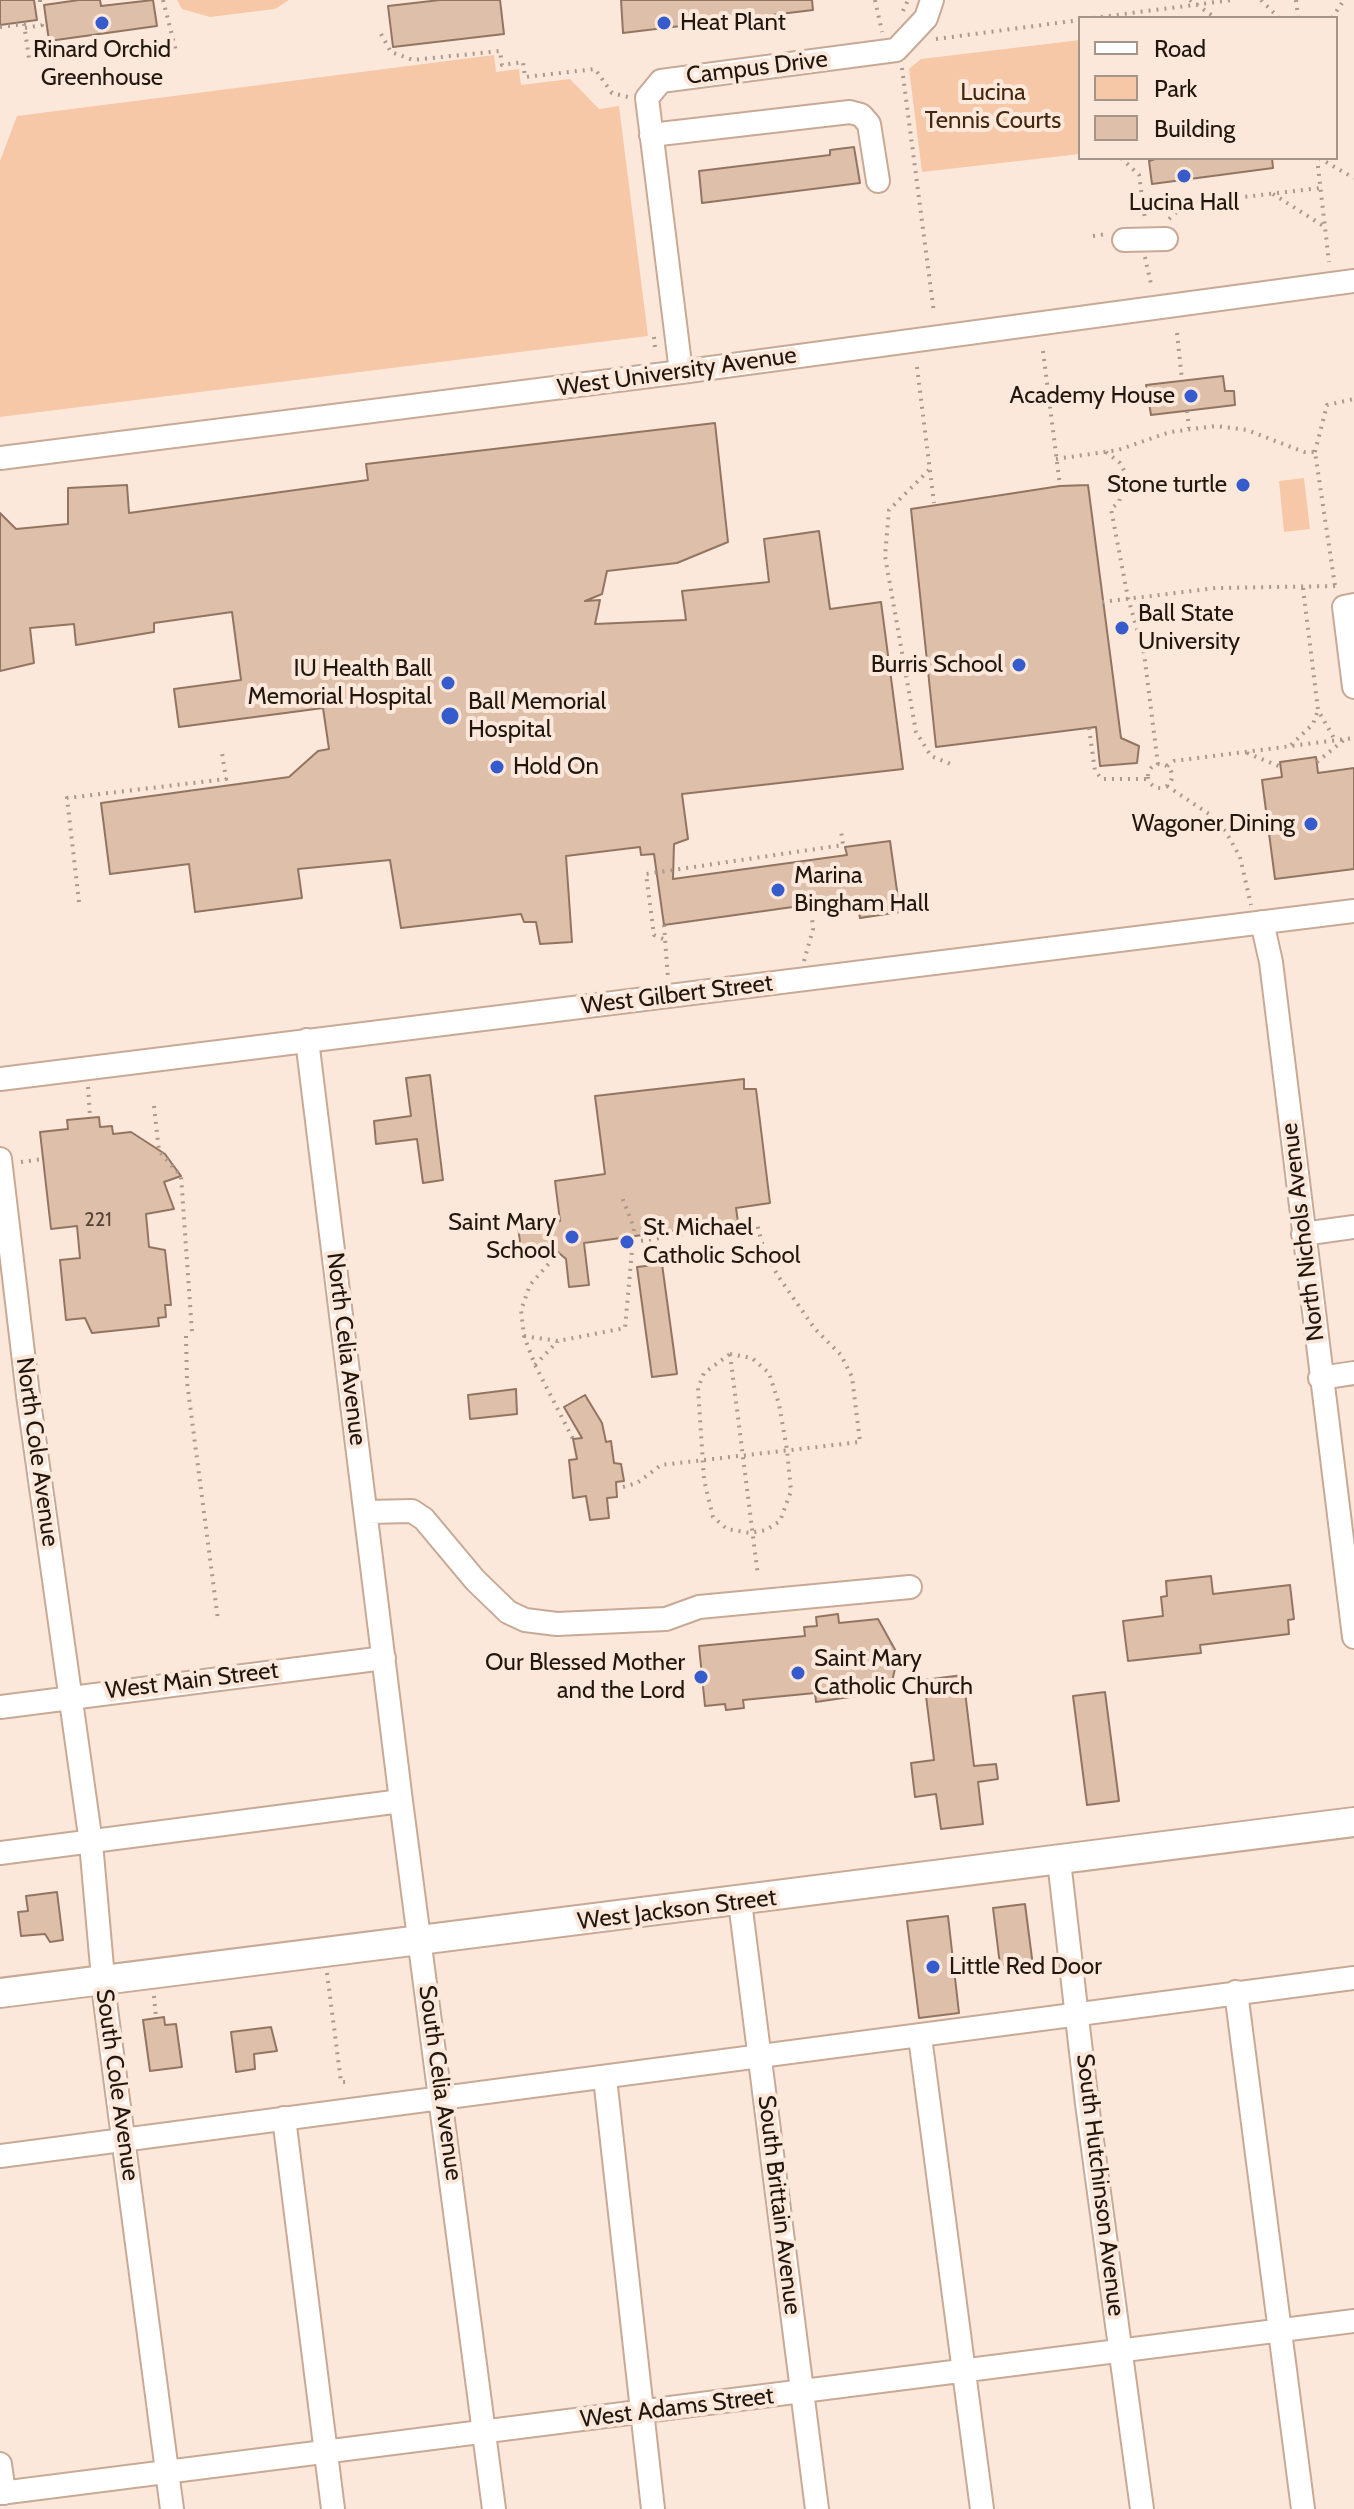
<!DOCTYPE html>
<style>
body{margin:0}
#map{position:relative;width:1354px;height:2509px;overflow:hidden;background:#fce8db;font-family:Cabin,sans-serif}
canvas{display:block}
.legend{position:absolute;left:1078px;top:16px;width:260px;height:144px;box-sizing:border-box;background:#fce8db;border:2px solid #a59489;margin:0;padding:10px 14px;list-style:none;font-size:24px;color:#22170f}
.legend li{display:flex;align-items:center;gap:16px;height:40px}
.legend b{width:40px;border:2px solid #a59489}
</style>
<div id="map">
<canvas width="1354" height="2509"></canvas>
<ul class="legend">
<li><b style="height:10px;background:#fff"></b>Road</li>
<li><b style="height:22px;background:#f6c8a8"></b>Park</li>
<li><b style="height:22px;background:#debfaa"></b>Building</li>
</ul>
</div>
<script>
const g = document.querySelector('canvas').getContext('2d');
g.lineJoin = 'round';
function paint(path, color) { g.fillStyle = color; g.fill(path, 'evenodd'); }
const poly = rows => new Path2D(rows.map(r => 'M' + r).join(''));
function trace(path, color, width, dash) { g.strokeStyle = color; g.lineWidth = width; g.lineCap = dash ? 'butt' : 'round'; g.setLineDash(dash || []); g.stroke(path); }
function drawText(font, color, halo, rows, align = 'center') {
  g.font = font + ' Cabin,sans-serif'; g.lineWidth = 8; g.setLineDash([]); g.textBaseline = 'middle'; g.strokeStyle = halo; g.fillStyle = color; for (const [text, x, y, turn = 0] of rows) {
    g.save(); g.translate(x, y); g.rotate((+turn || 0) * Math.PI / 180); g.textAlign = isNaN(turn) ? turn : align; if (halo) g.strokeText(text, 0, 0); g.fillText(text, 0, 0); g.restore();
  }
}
paint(poly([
 [177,0,289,0,275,9,210,17,182,9],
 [1080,40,1080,154,922,172,909,69,921,59],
 [494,55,496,72,519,69,521,85,570,79,599,109,619,106,648,336,0,417,0,161,17,116],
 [1304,478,1310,529,1284,532,1279,481]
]), '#f6c8a8');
const building = poly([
 [0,0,34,0,37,20,0,25,0,0],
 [79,0,100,0,101,6,153,0,157,26,49,41,44,5,79,0],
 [440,0,500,0,504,34,393,47,388,6,440,0],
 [621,0,812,0,813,10,623,33,621,0],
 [854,147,860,183,702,203,699,171,830,155,830,150,854,147],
 [1158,158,1272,158,1273,168,1152,184,1149,161,1158,158],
 [1223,376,1225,391,1234,391,1235,405,1151,415,1146,385,1223,376],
 [715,423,728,542,677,563,607,571,602,594,585,601,600,600,595,624,686,620,682,591,769,582,764,539,819,531,830,609,881,602,903,769,682,794,688,839,674,844,673,879,847,855,845,847,890,841,900,912,860,918,857,898,664,925,654,854,641,855,640,847,566,856,572,942,540,944,536,922,524,922,521,914,401,928,390,860,298,869,302,898,195,912,189,864,110,874,101,803,289,777,318,751,329,749,323,708,179,727,174,689,241,680,232,612,154,623,154,632,76,645,74,624,30,628,34,663,0,671,0,513,16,529,68,524,68,488,127,485,129,513,368,480,366,464,715,423],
 [1088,485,1121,738,1139,746,1137,763,1100,766,1096,727,936,747,911,509,1060,486,1088,485],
 [1316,757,1318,773,1354,768,1354,869,1275,879,1262,780,1282,777,1280,762,1316,757],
 [430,1075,443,1180,423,1183,417,1139,376,1144,374,1121,411,1116,406,1078,430,1075],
 [744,1079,744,1089,756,1089,770,1203,736,1208,738,1222,584,1243,589,1285,569,1287,566,1259,552,1247,521,1251,518,1226,560,1221,555,1181,605,1174,595,1096,744,1079],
 [99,1117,100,1127,112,1126,113,1134,131,1132,165,1154,181,1176,164,1182,174,1209,146,1214,149,1247,165,1250,171,1305,165,1305,166,1317,158,1318,159,1326,92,1333,85,1318,66,1320,60,1260,80,1258,77,1226,51,1229,40,1132,68,1129,67,1120,99,1117],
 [662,1264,677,1374,652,1377,637,1267,662,1264],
 [516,1389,517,1414,470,1419,468,1395,516,1389],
 [585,1395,602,1423,606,1442,611,1441,614,1463,621,1464,624,1481,616,1482,617,1497,607,1498,609,1518,590,1520,586,1496,573,1498,569,1460,577,1459,573,1439,582,1438,564,1407,585,1395],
 [1211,1576,1213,1594,1290,1585,1294,1619,1288,1620,1289,1634,1200,1645,1201,1653,1128,1661,1123,1621,1163,1616,1161,1597,1167,1596,1166,1581,1211,1576],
 [838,1614,839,1623,878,1619,898,1655,890,1691,816,1702,815,1693,743,1700,744,1708,726,1710,725,1704,705,1706,699,1646,805,1636,804,1627,817,1626,816,1617,838,1614],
 [963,1675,974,1766,996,1764,998,1779,978,1782,983,1824,941,1829,936,1794,915,1797,911,1763,934,1760,924,1680,963,1675],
 [1105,1692,1119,1801,1087,1805,1073,1696,1105,1692],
 [57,1892,63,1940,50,1942,45,1934,21,1936,18,1912,28,1911,26,1896,57,1892],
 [1025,1904,1034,1974,1017,1976,1016,1963,1000,1965,993,1908,1025,1904],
 [948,1916,959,2013,919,2018,907,1921,948,1916],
 [164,2017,165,2025,176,2024,182,2067,150,2071,143,2020,164,2017],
 [271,2027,277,2051,254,2054,255,2069,236,2072,231,2032,271,2027]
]);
paint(building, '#debfaa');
trace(building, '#927561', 2);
const minor = poly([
 [651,135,850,112,861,115,869,124,878,181],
 [1124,240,1166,239],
 [681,372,647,98,661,81,896,50,926,18,932,0],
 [0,458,681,372,1354,281],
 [1354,605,1344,607,1354,687],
 [1262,922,1271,962,1354,1637],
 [307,1040,401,1801,494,2509],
 [0,1079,1354,911],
 [0,1159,28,1395,91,1843,105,2001,172,2509],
 [1303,1234,1354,1227],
 [1320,1378,1354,1373],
 [367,1512,412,1511,424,1519,475,1580,508,1612,525,1620,557,1624,666,1619,699,1607,910,1587],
 [0,1707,384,1658],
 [0,1853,401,1801],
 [1059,1861,1087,2104,1142,2509],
 [740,1902,817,2509],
 [1236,1992,1303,2509],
 [920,2037,982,2509],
 [605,2078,653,2509],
 [284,2118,333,2509],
 [0,2156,1354,1978],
 [0,2464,4,2493],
 [0,2493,1354,2321]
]);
const major = poly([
 [0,1993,1354,1822]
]);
trace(minor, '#c8a995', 26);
trace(major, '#c8a995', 32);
trace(poly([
 [40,0,40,5],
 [163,0,176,51],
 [875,0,882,32],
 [1190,0,1213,16],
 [1261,0,1279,18],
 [1296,0,1298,18],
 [903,11,908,0],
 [1093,18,1232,0],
 [1332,18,1344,0],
 [0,27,24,24,29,58],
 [25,28,42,25,41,20],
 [381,34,391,52,413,60,500,51,502,65,523,62,525,77,595,69,612,93,628,97],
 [936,39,1080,20],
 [902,68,934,313],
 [1121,158,1139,175,1145,219],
 [1317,158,1329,262],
 [1319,158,1354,178],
 [1273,194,1325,227],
 [1142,209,1320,188],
 [1169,219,1183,206],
 [1093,236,1107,234],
 [1145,257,1151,284],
 [1177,333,1182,380],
 [654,337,655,348],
 [1043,351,1060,486],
 [917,367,934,503],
 [1187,411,1189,428],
 [1106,452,1120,463,1126,474,1119,502,1111,509,1128,598,1144,653,1158,765],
 [1315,452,1327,405,1354,399],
 [1056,459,1118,450,1170,432,1216,426,1247,430,1304,452,1315,452,1335,586],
 [929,470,889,510,885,556,916,732,931,756,951,764],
 [1303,588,1318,710,1335,740],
 [1102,602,1216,588,1336,586],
 [1089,728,1095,771,1102,779,1149,779],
 [1291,745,1313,724,1318,710],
 [1247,753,1281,767],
 [1317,762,1345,739],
 '1148 776a12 12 0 1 1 24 0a12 12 0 1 1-24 0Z',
 [1167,766,1174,761,1354,738],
 [1167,786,1209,814,1226,832,1240,857,1251,905],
 [79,902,67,798,226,779,222,753],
 [664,925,668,978],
 [663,939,654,935,646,874,843,845,841,831],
 [804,961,813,929,811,905],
 [88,1087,90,1117],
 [154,1106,159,1151,181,1176,192,1332],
 [21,1162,43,1159],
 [559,1252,530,1285,521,1310,524,1336,535,1365,573,1439],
 [186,1336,187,1382,218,1620],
 [524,1336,558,1341,625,1328,634,1228,622,1197],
 [730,1354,752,1358,769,1373,779,1404,787,1450,791,1491,780,1521,766,1530,750,1533,727,1529,713,1517,704,1480,698,1388,704,1373,730,1354],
 [730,1354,758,1576],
 [535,1365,558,1341],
 [623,1487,637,1483,661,1465,860,1442,852,1377,841,1355,815,1329,778,1276,764,1250,757,1224,633,1242],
 [327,1973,341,2082,348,2082],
 [154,1996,156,2018]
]), '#aa998e', 4, [2, 6]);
trace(minor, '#fff', 22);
trace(major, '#fff', 28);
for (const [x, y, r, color] of [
 [102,23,8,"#355bcc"],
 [664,23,8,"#355bcc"],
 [1184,176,8,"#355bcc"],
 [1191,396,8,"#355bcc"],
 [1243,485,8,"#355bcc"],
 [1122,628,8,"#355bcc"],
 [1019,665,8,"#355bcc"],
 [448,683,8,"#355bcc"],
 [450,716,10,"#355bcc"],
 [497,767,8,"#355bcc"],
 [1311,824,8,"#355bcc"],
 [778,890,8,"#355bcc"],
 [572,1237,8,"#355bcc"],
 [627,1242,8,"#355bcc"],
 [798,1673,8,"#355bcc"],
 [701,1677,8,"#355bcc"],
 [933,1967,8,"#355bcc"]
]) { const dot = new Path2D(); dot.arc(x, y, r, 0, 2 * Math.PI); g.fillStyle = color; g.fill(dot); trace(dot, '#fce8db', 3); }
drawText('20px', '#514136', null, [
 ["221",98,1220]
]);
drawText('24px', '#22170f', '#fce8db', [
 ["Heat Plant",680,23],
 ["Rinard Orchid",102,50,"center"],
 ["Greenhouse",102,78,"center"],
 ["Lucina Hall",1184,203,"center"],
 ["Academy House",1175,396,"right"],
 ["Stone turtle",1227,485,"right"],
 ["Ball State",1138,614],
 ["University",1138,642],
 ["Burris School",1003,665,"right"],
 ["IU Health Ball",432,669,"right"],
 ["Memorial Hospital",432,697,"right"],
 ["Ball Memorial",468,702],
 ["Hospital",468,730],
 ["Hold On",513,767],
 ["Wagoner Dining",1295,824,"right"],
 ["Marina",794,876],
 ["Bingham Hall",794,904],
 ["Saint Mary",556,1223,"right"],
 ["School",556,1251,"right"],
 ["St. Michael",643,1228],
 ["Catholic School",643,1256],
 ["Saint Mary",814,1659],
 ["Catholic Church",814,1687],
 ["Our Blessed Mother",685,1663,"right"],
 ["and the Lord",685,1691,"right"],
 ["Little Red Door",949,1967]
], 'left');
drawText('24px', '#22170f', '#fce8db', [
 ["Campus Drive",757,68,-7],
 ["West University Avenue",677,372,-8],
 ["West Gilbert Street",677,995,-7],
 ["North Nichols Avenue",1303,1232,-97],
 ["North Celia Avenue",346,1349,83],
 ["North Cole Avenue",37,1452,82],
 ["West Main Street",192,1681,-7],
 ["West Jackson Street",677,1910,-7],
 ["South Celia Avenue",440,2083,82],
 ["South Cole Avenue",117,2085,82],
 ["South Hutchinson Avenue",1100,2185,83],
 ["South Brittain Avenue",779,2205,83],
 ["West Adams Street",677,2408,-7]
]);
drawText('24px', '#46260c', '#fce8db', [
 ["Lucina",993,93],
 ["Tennis Courts",993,121]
]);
</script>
